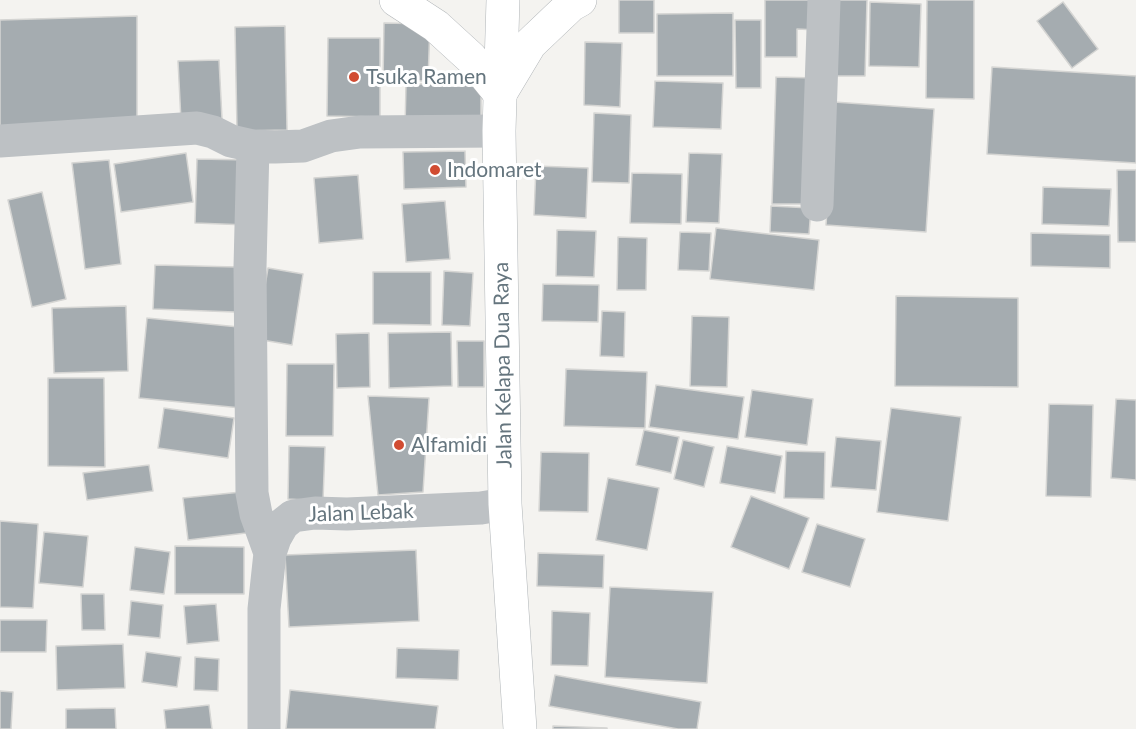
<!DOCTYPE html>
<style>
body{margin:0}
canvas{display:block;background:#f4f3f0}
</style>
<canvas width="1136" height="729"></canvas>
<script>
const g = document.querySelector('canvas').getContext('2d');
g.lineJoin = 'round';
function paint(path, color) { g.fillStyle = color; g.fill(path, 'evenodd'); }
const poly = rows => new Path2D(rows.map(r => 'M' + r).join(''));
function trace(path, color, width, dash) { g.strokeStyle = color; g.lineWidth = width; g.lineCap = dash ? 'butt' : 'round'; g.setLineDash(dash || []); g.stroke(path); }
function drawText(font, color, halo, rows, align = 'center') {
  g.font = font + ' Lato,sans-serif'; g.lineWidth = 6; g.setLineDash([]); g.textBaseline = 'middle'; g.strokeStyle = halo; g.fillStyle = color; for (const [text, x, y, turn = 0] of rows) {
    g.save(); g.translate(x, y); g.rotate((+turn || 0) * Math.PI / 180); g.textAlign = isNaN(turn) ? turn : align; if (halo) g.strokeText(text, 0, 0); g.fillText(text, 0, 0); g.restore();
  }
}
const building = poly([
 [619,0,654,0,654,33,619,33,619,0],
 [765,0,819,0,817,30,797,29,797,57,765,57,765,0],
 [827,0,867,0,865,76,826,76,827,0],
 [927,0,974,0,974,99,926,98,927,0],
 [870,2,921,4,919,67,869,66,870,2],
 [1063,2,1098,49,1072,68,1037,21,1063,2],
 [733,13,733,76,657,76,657,14,733,13],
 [137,16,137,121,0,127,0,20,137,16],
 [735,20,761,20,761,88,736,88,735,20],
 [384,23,430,24,428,81,383,80,384,23],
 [285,26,287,130,237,131,235,27,285,26],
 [328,38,380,38,380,117,327,116,328,38],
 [585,42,622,43,620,107,584,105,585,42],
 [219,60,222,119,181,121,178,61,219,60],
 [992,67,1136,76,1136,163,987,154,992,67],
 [776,77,816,78,812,204,772,204,776,77],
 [655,81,723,83,721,129,653,127,655,81],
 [406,84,481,84,481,128,405,128,406,84],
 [834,102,934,109,926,232,826,225,834,102],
 [594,113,631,115,629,183,592,182,594,113],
 [465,151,466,187,404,189,403,152,465,151],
 [186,153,193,202,121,212,114,164,186,153],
 [689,153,722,154,719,223,686,222,689,153],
 [197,159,250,160,248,225,195,223,197,159],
 [109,160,121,264,85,269,72,163,109,160],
 [536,166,588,168,586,218,534,215,536,166],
 [1117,170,1136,170,1136,242,1118,242,1117,170],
 [632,173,682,174,681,224,630,223,632,173],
 [358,175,363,239,319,243,314,178,358,175],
 [1043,187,1111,189,1109,226,1042,224,1043,187],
 [42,192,66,299,32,307,8,200,42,192],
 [445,201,450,259,406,262,402,204,445,201],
 [771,206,811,208,809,234,770,232,771,206],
 [716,228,819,240,814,290,710,279,716,228],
 [557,230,596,231,594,277,556,276,557,230],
 [680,232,711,233,709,271,678,270,680,232],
 [1031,233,1110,235,1110,268,1031,266,1031,233],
 [618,237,647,238,646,290,617,290,618,237],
 [155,265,237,267,235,312,153,309,155,265],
 [268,268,303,274,292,345,256,339,268,268],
 [444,271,473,273,470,326,442,325,444,271],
 [373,272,431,272,431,325,373,324,373,272],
 [543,284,599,285,598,322,542,321,543,284],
 [896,296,1018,298,1018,387,895,386,896,296],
 [126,306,128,371,54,373,52,308,126,306],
 [602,311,625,312,624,357,600,356,602,311],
 [692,316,729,317,727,387,690,386,692,316],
 [147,318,249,328,241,408,139,398,147,318],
 [451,332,452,386,389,388,388,333,451,332],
 [369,333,370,387,337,388,336,334,369,333],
 [457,341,484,341,484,387,458,387,457,341],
 [287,364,334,364,333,436,286,436,287,364],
 [566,369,647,372,645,428,564,426,566,369],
 [48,378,104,378,105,467,48,466,48,378],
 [656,385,744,397,738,439,649,427,656,385],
 [752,390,813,399,807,445,745,437,752,390],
 [368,396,429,398,423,492,378,495,368,396],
 [1116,399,1136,400,1136,480,1111,478,1116,399],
 [1049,404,1093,405,1091,497,1046,496,1049,404],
 [164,408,234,418,228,458,158,448,164,408],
 [891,408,961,417,948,521,877,512,891,408],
 [644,430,679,437,671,473,636,465,644,430],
 [836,437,881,441,876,490,831,487,836,437],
 [683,440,714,447,704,487,674,479,683,440],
 [289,446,325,447,323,501,288,499,289,446],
 [727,446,782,456,775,493,720,483,727,446],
 [786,451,825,452,824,499,784,498,786,451],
 [541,452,589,453,588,512,539,511,541,452],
 [149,465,153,491,87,500,83,473,149,465],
 [608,478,659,488,647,550,596,540,608,478],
 [241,492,246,533,188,540,183,498,241,492],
 [751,496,809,518,789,569,731,547,751,496],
 [0,521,38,524,33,608,0,607,0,521],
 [817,524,865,539,850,587,802,572,817,524],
 [44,532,88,536,83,587,39,583,44,532],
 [175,546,244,547,244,594,175,594,175,546],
 [135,547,170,552,164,594,130,590,135,547],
 [416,550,419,621,289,627,285,555,416,550],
 [538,553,604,555,603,588,537,586,538,553],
 [610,587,713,592,707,683,605,677,610,587],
 [81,594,104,594,105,630,82,630,81,594],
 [131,601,163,605,160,638,128,635,131,601],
 [216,604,219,641,187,644,184,606,216,604],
 [552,611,590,613,588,666,551,665,552,611],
 [0,620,47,620,46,652,0,652,0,620],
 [123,644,125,688,57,690,56,646,123,644],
 [397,648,459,650,458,680,396,678,397,648],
 [146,652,181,657,177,687,142,682,146,652],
 [195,657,219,659,218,691,194,690,195,657],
 [555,675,701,702,697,729,678,729,549,706,555,675],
 [290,690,438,706,435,729,286,729,290,690],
 [0,691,13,692,11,729,0,729,0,691],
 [209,705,212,729,166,729,164,710,209,705],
 [115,708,116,729,66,729,66,709,115,708],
 [553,726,607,728,607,729,553,729,553,726]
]);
paint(building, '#a5acb0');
trace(building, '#d5d5d3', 1.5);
const secondary = poly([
 [503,0,499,131,505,504,520,729]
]);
const primary = poly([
 [396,0,436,26,471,58,500,94,530,44,571,5,580,0]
]);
trace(secondary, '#b0b5b8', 34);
trace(primary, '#b1b5b8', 34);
trace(poly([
 [0,141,197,128,213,132,231,141,253,146,275,147,303,146,331,136,360,132,499,131],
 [253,146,250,267,252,493,256,514,270,553],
 [817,205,824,0],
 [264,729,264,609,270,553,275,538,283,524,293,516,315,513,347,514,481,508,505,504]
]), '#bdc1c4', 33);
trace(secondary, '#fff', 33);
trace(primary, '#fff', 33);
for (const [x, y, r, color] of [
 [354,77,6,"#d14c32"],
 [435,170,6,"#d14c32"],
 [399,445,6,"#d14c32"]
]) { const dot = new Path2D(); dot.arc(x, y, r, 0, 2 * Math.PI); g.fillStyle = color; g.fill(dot); trace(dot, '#fff', 2); }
drawText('21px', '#65757e', '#fff', [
 ["Tsuka Ramen",366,77],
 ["Indomaret",447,170],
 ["Alfamidi",411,445]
], 'left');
drawText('21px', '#65757e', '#fff', [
 ["Jalan Kelapa Dua Raya",503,365,-91],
 ["Jalan Lebak",361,513,-2]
]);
</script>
